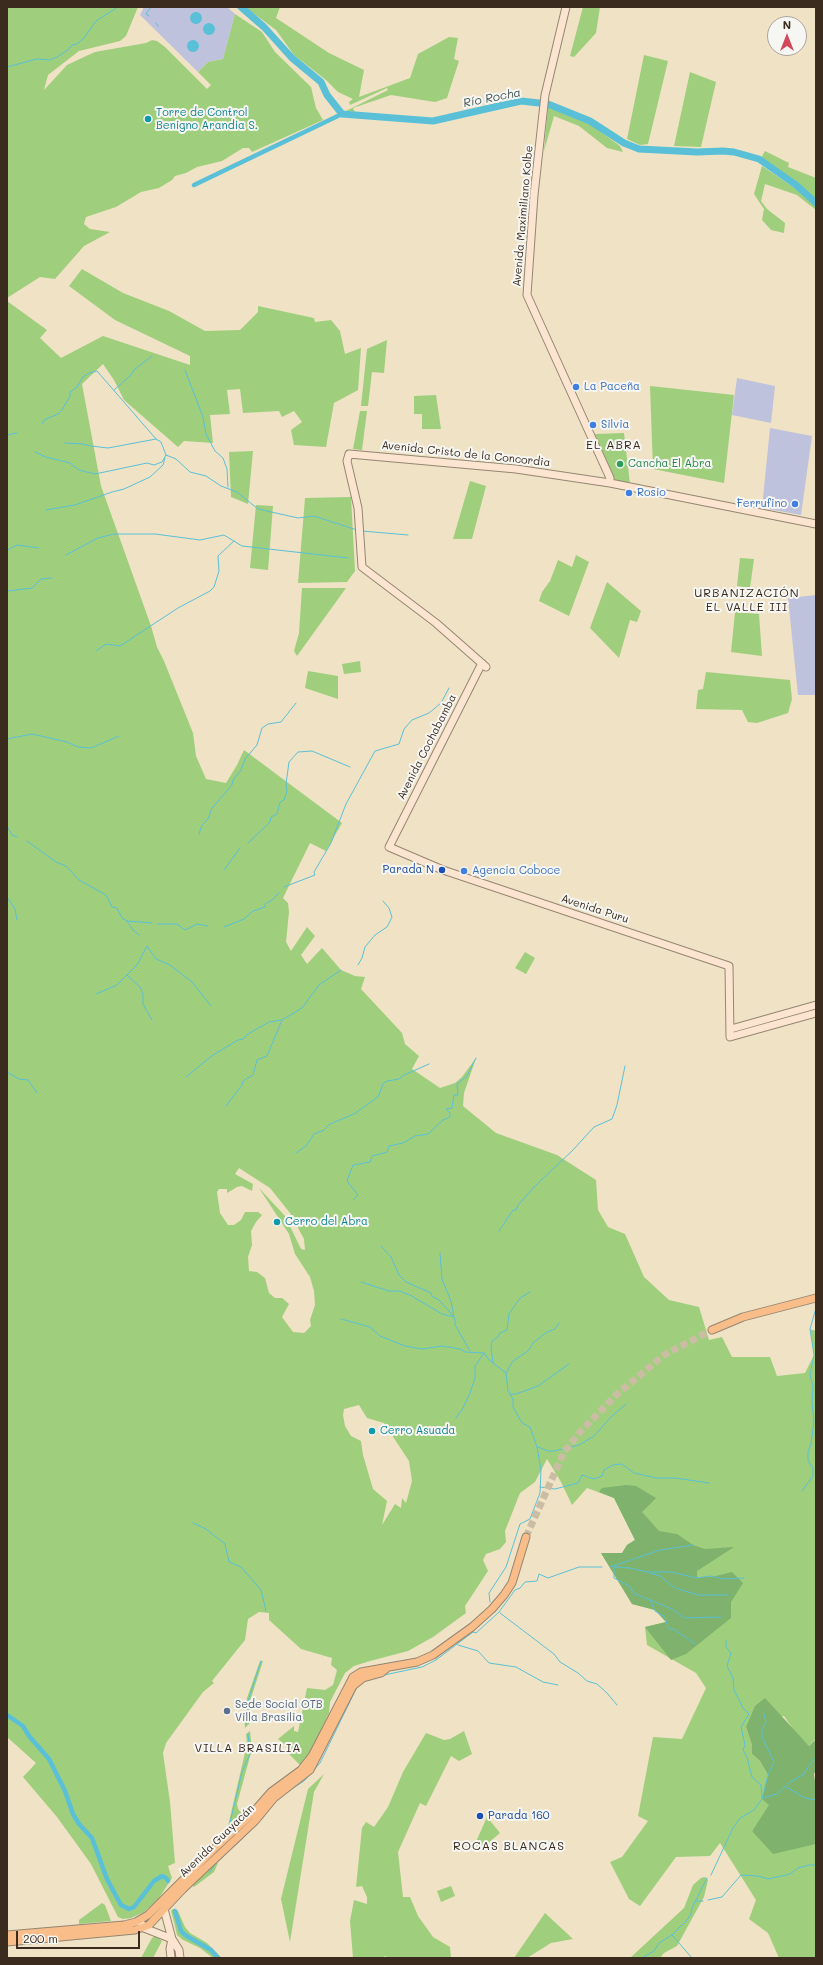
<!DOCTYPE html>
<meta charset="utf-8">
<style>
body{margin:0}
#map{position:relative;width:823px;height:1965px;overflow:hidden;background:#efe2c5;font-family:Mali,sans-serif}
canvas{display:block}
.frame{position:absolute;inset:0;border:8px solid #3b2a1e;pointer-events:none}
.north{position:absolute;left:767px;top:16px;width:40px;height:40px;box-sizing:border-box;background:#f6f6f2;border:1px solid #aba49d;border-radius:50%;rotate:0deg;font-size:11px;font-weight:700;line-height:16px;text-align:center;color:#3b2a1e}
.north::after{content:'';display:block;margin:auto;width:14px;height:18px;background:#d1495b;clip-path:polygon(50% 0,100% 100%,50% 72%,0 100%)}
.scale{position:absolute;left:16px;top:1931px;width:124px;height:18px;box-sizing:border-box;border:2px solid #3b2a1e;border-top:0;padding-left:5px;font-size:12px;line-height:14px;white-space:nowrap;color:#3b2a1e;-webkit-text-stroke:3px #f6f6f2;paint-order:stroke}
</style>
<div id="map">
<canvas width="823" height="1965"></canvas>
<div class="frame"></div>
<div class="north">N</div>
<div class="scale">200 m</div>
</div>
<script>
const g = document.querySelector('canvas').getContext('2d');
g.lineJoin = 'round';
function paint(path, color) { g.fillStyle = color; g.fill(path, 'evenodd'); }
const poly = rows => new Path2D(rows.map(r => 'M' + r).join(''));
function trace(path, color, width, dash) { g.strokeStyle = color; g.lineWidth = width; g.lineCap = dash ? 'butt' : 'round'; g.setLineDash(dash || []); g.stroke(path); }
function drawText(font, color, halo, rows, align = 'center') {
  g.font = font + ' Mali,sans-serif'; g.lineWidth = 4; g.setLineDash([]); g.textBaseline = 'middle'; g.strokeStyle = halo; g.fillStyle = color; for (const [text, x, y, turn = 0] of rows) {
    g.save(); g.translate(x, y); g.rotate((+turn || 0) * Math.PI / 180); g.textAlign = isNaN(turn) ? turn : align; if (halo) g.strokeText(text, 0, 0); g.fillText(text, 0, 0); g.restore();
  }
}
paint(poly([
 [144,7,227,7,235,14,223,59,208,62,198,72,140,15],
 [737,378,775,386,771,423,732,415],
 [770,428,812,436,801,515,762,508],
 [816,595,816,695,798,695,788,598]
]), '#bfc2dd');
paint(poly([
 [7,7,138,7,126,36,120,41,79,51,48,75,44,90,67,65,84,57,95,52,146,43,152,40,157,41,165,47,207,89,211,85,198,72,208,62,223,59,235,14,262,32,275,52,311,87,316,108,323,120,252,152,249,148,243,148,222,161,197,167,186,173,175,176,172,180,159,188,141,192,116,207,86,217,84,224,90,229,110,232,84,246,55,279,40,277,7,298],
 [245,7,280,7,276,18,329,53,364,70,359,97,410,78,418,54,449,37,458,38,454,59,459,61,447,98,435,102,391,95,353,108,355,112,346,111,388,90,387,88,350,105,349,102,353,99,338,92,326,80,294,55,276,30],
 [583,7,600,7,596,33,574,57,570,56],
 [644,55,668,61,648,144,640,145,627,139],
 [690,72,716,82,701,147,674,146],
 [548,107,589,123,620,146,623,152,607,148,579,126,554,116,544,151],
 [765,151,789,163,788,167,816,178,816,201,800,185,761,158],
 [762,166,799,191,816,207,816,210,797,195,765,184,761,201,767,209,785,223,784,233,771,230,762,220,764,209,754,194],
 [82,269,123,293,169,311,205,331,240,330,258,312,258,306,314,318,315,322,331,320,340,331,345,354,361,348,358,390,334,403,326,447,294,445,291,430,302,422,294,411,282,417,279,411,243,413,240,389,227,390,230,414,210,415,213,443,184,441,178,447,124,400,114,380,103,364,82,384,101,486,151,626,157,647,164,661,193,733,196,756,206,779,226,783,237,765,244,750,342,823,326,851,310,843,283,898,288,903,289,912,286,942,291,951,307,927,315,936,301,955,307,964,322,948,341,970,355,976,365,977,361,989,402,1033,405,1044,419,1056,412,1069,440,1088,455,1083,462,1077,476,1058,464,1093,463,1106,496,1133,557,1155,596,1180,598,1210,608,1227,625,1234,644,1277,669,1300,699,1307,709,1340,722,1337,732,1357,770,1357,777,1376,805,1373,814,1355,810,1329,816,1331,816,1738,809,1746,795,1732,784,1716,746,1727,752,1745,752,1754,760,1761,768,1775,767,1782,770,1805,752,1831,806,1845,816,1844,816,1958,779,1958,768,1933,749,1919,756,1900,720,1843,710,1856,676,1857,640,1906,629,1899,610,1862,622,1857,648,1821,638,1816,653,1737,682,1739,706,1688,696,1673,647,1645,645,1627,666,1622,655,1610,632,1604,601,1553,622,1553,627,1545,635,1540,614,1498,587,1488,572,1505,561,1482,547,1459,535,1482,520,1493,505,1531,506,1542,500,1549,486,1554,483,1560,488,1571,465,1606,466,1613,433,1637,408,1651,370,1661,354,1666,345,1673,330,1702,329,1713,309,1755,301,1766,286,1751,288,1747,278,1739,294,1726,294,1731,298,1732,307,1688,325,1690,333,1685,337,1670,331,1665,332,1658,301,1649,269,1620,269,1613,259,1612,248,1619,245,1640,212,1681,214,1683,203,1692,166,1743,163,1753,170,1802,175,1863,168,1866,172,1878,159,1898,144,1912,131,1918,123,1919,118,1917,91,1864,57,1817,23,1777,36,1763,7,1737,7,301,47,330,40,338,61,358,103,336,190,365,190,356,115,320,69,286],
 [239,1168,270,1188,290,1213,304,1239,305,1250,301,1249,285,1216,259,1188,289,1234,295,1254,310,1277,314,1291,315,1305,310,1320,311,1326,304,1333,293,1332,282,1317,289,1304,282,1298,275,1298,269,1293,265,1278,257,1272,249,1271,248,1257,252,1245,251,1231,256,1222,262,1215,258,1212,245,1212,241,1220,234,1225,228,1225,220,1213,217,1192,219,1189,227,1189,227,1193,237,1187,242,1186,252,1191,253,1184,235,1174],
 [359,1405,367,1418,384,1423,409,1461,412,1481,406,1503,402,1498,401,1508,395,1504,382,1525,387,1501,373,1489,363,1455,361,1441,351,1436,345,1426,343,1415,344,1409],
 [387,340,384,373,372,372,368,406,361,406,367,349],
 [650,386,734,395,724,483,653,469],
 [436,395,441,429,422,429,422,414,414,414,414,396],
 [360,411,367,411,362,450,353,449],
 [624,433,630,484,616,482,595,434],
 [253,451,248,504,231,497,229,452],
 [470,481,486,486,472,539,453,539],
 [351,497,355,571,347,582,298,583,305,498],
 [256,505,273,506,268,570,250,568],
 [576,555,589,562,569,616,539,601,542,592,550,581,558,560,572,567],
 [740,558,754,559,750,588,737,586],
 [607,582,641,611,637,622,630,620,619,658,590,628],
 [302,588,346,588,297,656,294,651,299,633],
 [735,612,759,614,762,656,731,652],
 [360,661,361,672,344,674,342,664],
 [308,671,338,676,338,699,305,688],
 [706,672,790,680,792,699,788,713,757,723,748,722,742,710,696,709,698,690,703,689],
 [525,952,535,958,526,974,515,968],
 [260,1661,263,1661,250,1701,251,1722,245,1728,244,1716,247,1698],
 [250,1731,252,1749,237,1804,238,1809,244,1816,234,1828,218,1841,228,1826,247,1744,246,1734],
 [464,1731,472,1754,459,1761,451,1756,426,1806,420,1803,398,1852,403,1897,410,1897,418,1916,433,1937,450,1947,451,1958,388,1958,385,1956,382,1958,353,1958,350,1921,354,1900,367,1904,367,1897,362,1886,356,1887,362,1828,366,1822,374,1827,379,1820,388,1807,403,1772,426,1733,444,1740,450,1739],
 [324,1774,314,1792,290,1942,281,1899,308,1789],
 [487,1817,500,1833,481,1849,475,1844],
 [215,1862,218,1863,214,1872,194,1887,191,1884],
 [705,1877,708,1880,704,1897,677,1946,664,1953,660,1958,630,1958,684,1908,693,1885,701,1878],
 [451,1886,455,1896,441,1902,437,1891],
 [102,1903,105,1905,111,1921,79,1924,79,1920],
 [173,1909,178,1911,185,1927,190,1933,207,1943,222,1958,213,1958,200,1948,183,1940,177,1935,175,1926,171,1911],
 [545,1913,573,1939,551,1943,527,1958,514,1958],
 [156,1936,162,1941,153,1958,141,1958,152,1938]
]), '#9fcf7d');
paint(poly([
 [626,1485,636,1486,656,1498,642,1512,659,1531,677,1534,693,1545,705,1549,734,1547,697,1571,697,1577,712,1577,732,1572,743,1583,731,1602,731,1618,686,1654,671,1660,645,1627,666,1622,655,1610,632,1604,601,1553,622,1553,627,1545,635,1540,614,1498,599,1492,602,1488],
 [765,1698,809,1746,816,1739,816,1771,814,1774,816,1787,816,1844,773,1854,752,1831,769,1805,762,1799,768,1775,760,1761,752,1754,752,1745,746,1727,755,1706]
]), '#7fb26c');
paint(poly([
 '190 18a6 6 0 1 1 12 0a6 6 0 1 1-12 0Z',
 '203 29a6 6 0 1 1 12 0a6 6 0 1 1-12 0Z',
 '187 46a6 6 0 1 1 12 0a6 6 0 1 1-12 0Z'
]), '#5ac0d7');
trace(poly([
 [149,16,146,14,151,7],
 [156,23,158,26],
 [7,67,37,59,50,60,57,57,69,49,72,45,77,44,84,38,96,21,118,7],
 [185,370,203,417,206,434,215,451,223,458,227,469,228,487],
 [114,390,130,376,134,370,152,356],
 [42,424,44,420,58,414,62,410,70,396,70,392,77,387,83,377,89,373,97,371,156,439,161,442,166,455,176,459,190,472,206,476,221,486,237,492,258,509,298,518,314,516,357,530],
 [7,435,17,433],
 [65,443,83,444,91,446,108,448,156,439],
 [35,452,46,457,70,463,79,470,95,474,147,463,154,465,162,462,166,455],
 [46,510,75,505,112,492,124,489,150,477,163,465,165,458],
 [362,531,408,535],
 [7,550,17,545,39,548],
 [66,555,98,538,114,534,155,534,200,540,224,535,242,546,348,558],
 [7,591,32,588,41,579,52,578],
 [96,651,106,644,120,646,178,608,210,591,214,587,219,571,218,556,234,541],
 [7,739,32,734,67,742,78,747,91,748,119,736],
 [7,826,12,835,17,837],
 [199,834,202,825,208,819,212,808,232,785,233,780,241,770,245,759,257,745,262,728,268,724,281,722,296,703],
 [27,841,56,862,66,866,79,880,106,895,112,907,117,908,122,918,127,921,133,930,139,935],
 [248,843,270,822,271,817,277,814,280,802,284,800,287,791,286,784,289,762,298,752,312,751,350,767],
 [224,870,240,848],
 [284,887,315,875,314,872,331,843,346,804,375,751,399,744,404,729,412,720,429,713,441,703,449,688],
 [7,897,15,909,17,920],
 [127,921,152,923],
 [158,924,177,924,185,930,197,924,208,926],
 [224,927,244,919,253,911,265,907,265,904,272,900,279,893],
 [358,965,362,958,365,947,375,935,387,927,392,917,389,908,383,901],
 [96,994,117,985,127,975],
 [152,1020,143,1004,143,994,140,987,127,975,137,965,147,946,156,959,170,965,192,982,211,1006],
 [7,1072,19,1079,28,1080,37,1093],
 [186,1077,213,1055,238,1040,243,1039,248,1034,269,1022,281,1020],
 [226,1106,242,1085,243,1081,253,1075,257,1060,267,1056,282,1020,302,1008,319,985,341,970],
 [296,1153,306,1146,314,1134,324,1130,330,1124,354,1114,378,1097,383,1084,387,1081,399,1079,404,1075,429,1064],
 [353,1200,358,1195,347,1181,353,1165,370,1162,372,1156,387,1152,389,1146,403,1143,415,1136,428,1134,443,1120,450,1117,450,1113,446,1109,452,1108,454,1095,458,1095,457,1084,467,1076,476,1058],
 [499,1231,513,1210,516,1210,518,1205,536,1185,572,1151,594,1127,612,1119,617,1105,625,1066],
 [381,1246,391,1257,399,1275,406,1282,431,1293,432,1296,439,1300,449,1311,455,1319,455,1325,470,1351],
 [361,1282,389,1291,399,1291,410,1295,442,1314,454,1317,451,1301,442,1279,440,1253],
 [341,1319,370,1327,380,1336,405,1346,422,1349,442,1346,460,1349,465,1352,484,1353,489,1360,506,1373,508,1391,513,1399,513,1407,522,1423,530,1427,537,1447,541,1470,540,1493,530,1519,520,1524,506,1567,489,1593,490,1602],
 [493,1363,491,1347,492,1341,498,1337,500,1333,507,1330,509,1314,520,1298,530,1292],
 [506,1373,513,1361,528,1351,533,1343,547,1332,555,1329,559,1323],
 [510,1394,516,1394,538,1386,569,1364],
 [456,1418,463,1408,470,1393,475,1378,475,1366,484,1353],
 [538,1447,548,1451,554,1451,579,1445,594,1436,611,1417,626,1404],
 [540,1487,555,1489,578,1483,582,1475,594,1479,602,1476,604,1470,613,1465,622,1464,634,1473,656,1478,675,1478,709,1483],
 [802,1491,813,1476,813,1468,808,1461,808,1452,811,1444,814,1421,812,1403,813,1386,810,1375,814,1355,810,1329,816,1308],
 [193,1523,206,1529,225,1544,229,1562,241,1567,261,1590,266,1611],
 [610,1567,660,1550,693,1545],
 [650,1573,660,1576,675,1588,685,1591,698,1595,728,1595],
 [650,1600,655,1611,665,1617,668,1628,675,1630,695,1644],
 [500,1613,554,1654,560,1662,578,1673,587,1681,597,1684,607,1693,617,1705],
 [721,1617,684,1618,672,1609,635,1594,629,1586,614,1578,614,1567,630,1568,647,1572,671,1572,697,1578,710,1576,724,1579,744,1578],
 [726,1640,726,1647,731,1653,727,1666,733,1678,734,1690,743,1708,749,1714,741,1727,745,1745,743,1750,747,1757,752,1777,761,1785,762,1798],
 [458,1645,478,1651,489,1663,516,1667,543,1682,558,1685],
 [384,1675,422,1667,436,1660,473,1632,476,1633,499,1612,515,1590,520,1588,525,1582,537,1581,539,1574,548,1578,579,1567,602,1567],
 [246,1724,248,1701,261,1661],
 [786,1787,805,1798,816,1800],
 [290,1790,304,1781,320,1763,357,1687],
 [763,1798,777,1794,790,1782,804,1774,807,1768,816,1758],
 [261,1820,271,1807],
 [229,1827,242,1772,250,1754,248,1734],
 [209,1873,216,1863,246,1835],
 [711,1875,733,1828,740,1818,754,1810,762,1799,768,1775,774,1762,762,1737,762,1729,766,1722,763,1711],
 [708,1900,722,1897,741,1875,758,1876,768,1879,790,1874,798,1868,809,1865,816,1865],
 [696,1901,703,1901],
 [672,1935,692,1958],
 [642,1958,654,1951,659,1943,672,1935,687,1920,691,1914,692,1908,707,1878]
]), '#5ac0d7', 1);
trace(poly([
 [194,185,342,114],
 [7,1715,23,1726,29,1736,49,1759,65,1791,73,1814,79,1824,92,1838,107,1879,121,1905,129,1909,134,1907,154,1881,162,1876,166,1878,168,1881],
 [175,1911,181,1931,185,1935,211,1950,218,1958]
]), '#5ac0d7', 4.5);
trace(poly([
 [241,7,264,27,292,58,321,82,327,95,342,114,433,121,521,101,548,104,590,121,624,143,639,149,697,152,723,151,734,152,759,159,796,185,816,203]
]), '#5ac0d7', 7);
trace(poly([
 [526,1537,564,1452,581,1431,617,1394,664,1355,712,1330]
]), '#cbbda4', 7, [7, 3.5]);
const secondary = poly([
 [566,7,545,95,534,195,527,295,610,478,610,483],
 [482,663,389,847,443,870,729,966,730,1037,816,1013],
 [486,667,436,623,362,567,358,508,347,461,349,454,516,469,610,483,816,524],
 [731,1029,816,1005],
 [164,1909,172,1939,179,1950,180,1958],
 [141,1923,144,1928,172,1939],
 [171,1958,170,1949,172,1939]
]);
const primary = poly([
 [712,1330,743,1317,816,1298],
 [7,1935,124,1925,136,1922,148,1915,214,1849,250,1816,271,1792,301,1770,312,1756,353,1677,361,1672,417,1662,433,1655,472,1627,492,1609,504,1595,512,1583,526,1537],
 [7,1942,135,1930,149,1925,183,1889,255,1821,274,1798,310,1770,353,1686,363,1678,381,1673,386,1669]
]);
trace(secondary, '#958672', 9);
trace(primary, '#958672', 9);
trace(secondary, '#fce5d0', 7);
trace(primary, '#f8bd89', 7);
for (const [x, y, r, color] of [
 [148,119,4,"#0f9aa8"],
 [576,387,4,"#3f7fe0"],
 [593,425,4,"#3f7fe0"],
 [620,464,4,"#2e9e5b"],
 [629,493,4,"#3f7fe0"],
 [795,504,4,"#3f7fe0"],
 [442,870,4,"#1a4fb4"],
 [464,871,4,"#3f7fe0"],
 [277,1222,4,"#0f9aa8"],
 [372,1431,4,"#0f9aa8"],
 [227,1711,4,"#5c6f8a"],
 [480,1816,4,"#1a4fb4"]
]) { const dot = new Path2D(); dot.arc(x, y, r, 0, 2 * Math.PI); g.fillStyle = color; g.fill(dot); trace(dot, '#f6f6f2', 1.5); }
drawText('11px', '#0d838f', '#f6f6f2', [
 ["Torre de Control",156,113],
 ["Benigno Arandia S.",156,126],
 ["Cerro del Abra",285,1222],
 ["Cerro Asuada",380,1431]
], 'left');
drawText('11px', '#3b2a1e', '#f6f6f2', [
 ["Avenida Maximiliano Kolbe",523,216,-85],
 ["Avenida Cristo de la Concordia",466,454,6],
 ["Avenida Cochabamba",427,747,-63],
 ["Avenida Puru",595,909,18],
 ["Avenida Guayacán",217,1841,-44]
]);
drawText('11px', '#366cbe', '#f6f6f2', [
 ["La Paceña",584,387],
 ["Silvia",601,425],
 ["Rosio",637,493],
 ["Ferrufino",787,504,"right"],
 ["Agencia Coboce",472,871]
], 'left');
drawText('11px', '#27864d', '#f6f6f2', [
 ["Cancha El Abra",628,464]
], 'left');
drawText('11px', '#164399', '#f6f6f2', [
 ["Parada N",434,870],
 ["Parada 160",488,1816,"left"]
], 'right');
drawText('11px', '#4e5e75', '#f6f6f2', [
 ["Sede Social OTB",235,1705],
 ["Villa Brasilia",235,1718]
], 'left');
drawText('italic 12px', '#445756', '#f6f6f2', [
 ["Río Rocha",492,98,-11]
]);
g.letterSpacing = '1px';
drawText('12px', '#3b2a1e', '#f6f6f2', [
 ["EL ABRA",614,445],
 ["URBANIZACIÓN",747,593],
 ["EL VALLE III",747,607],
 ["VILLA BRASILIA",248,1748],
 ["ROCAS BLANCAS",509,1846]
]);
g.letterSpacing = '0px';
</script>
